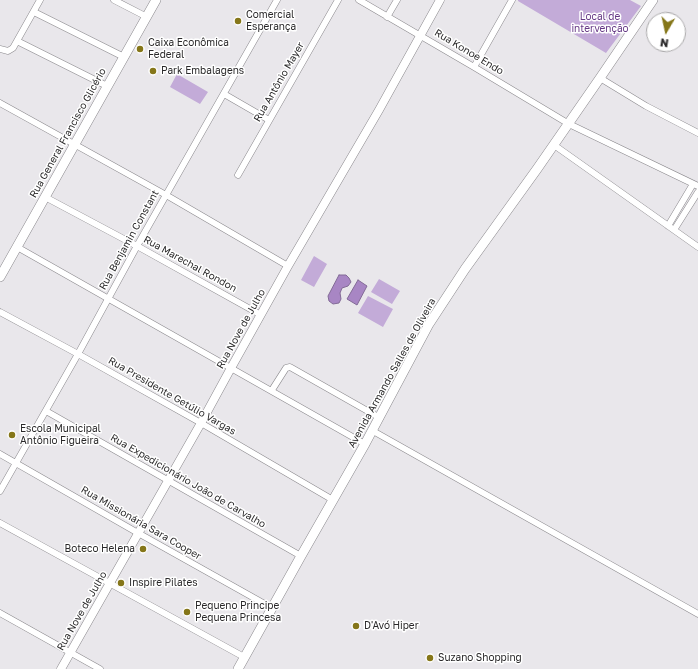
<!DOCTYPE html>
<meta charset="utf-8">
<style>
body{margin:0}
#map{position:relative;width:698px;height:669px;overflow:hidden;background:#e9e7eb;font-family:"Golos Text",sans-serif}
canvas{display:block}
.north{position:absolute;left:646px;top:12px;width:40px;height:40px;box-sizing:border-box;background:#fff;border:1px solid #aaa9aa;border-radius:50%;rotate:189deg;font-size:11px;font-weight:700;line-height:16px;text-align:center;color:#2a292a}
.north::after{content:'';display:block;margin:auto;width:14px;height:18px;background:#857619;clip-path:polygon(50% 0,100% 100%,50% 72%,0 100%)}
</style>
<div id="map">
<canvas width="698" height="669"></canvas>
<div class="north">N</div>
</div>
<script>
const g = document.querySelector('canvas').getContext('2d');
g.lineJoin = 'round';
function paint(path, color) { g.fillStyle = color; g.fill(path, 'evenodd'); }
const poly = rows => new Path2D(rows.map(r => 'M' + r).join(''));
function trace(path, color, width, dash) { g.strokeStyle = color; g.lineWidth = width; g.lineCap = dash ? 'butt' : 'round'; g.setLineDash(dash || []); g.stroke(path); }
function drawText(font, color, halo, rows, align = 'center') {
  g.font = font + ' "Golos Text",sans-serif'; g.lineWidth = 3; g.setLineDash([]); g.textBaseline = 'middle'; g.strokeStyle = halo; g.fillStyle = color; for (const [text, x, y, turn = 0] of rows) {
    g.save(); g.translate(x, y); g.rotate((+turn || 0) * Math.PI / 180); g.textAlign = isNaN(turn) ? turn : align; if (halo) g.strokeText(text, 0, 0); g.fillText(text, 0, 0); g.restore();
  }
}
paint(poly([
 [518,0,630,0,641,6,606,53,518,1],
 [177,74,208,92,200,104,170,87],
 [314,256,327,264,314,287,301,280],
 [379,279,400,291,392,304,371,292],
 [368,296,393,309,383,327,358,313]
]), '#c3abd8');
const water = poly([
 [339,275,346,275,349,278,351,282,348,286,342,288,340,293,341,299,339,303,333,304,329,301,328,296,339,275],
 [358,280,367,286,357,305,347,299,358,280]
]);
paint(water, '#a886c4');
trace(water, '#826a96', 1);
const minor = poly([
 [114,0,147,17],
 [359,0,474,67,569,124,698,186],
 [34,12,124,57],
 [387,17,397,0],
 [17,41,107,86],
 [0,49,8,51,13,48,40,0],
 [474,67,512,0],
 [600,78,646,106,698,133],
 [224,94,269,120],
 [0,103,166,195,288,266],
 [554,145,698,247],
 [238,175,338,0],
 [45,197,137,246,261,315],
 [668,226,693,184],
 [674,230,698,192],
 [17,247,365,444],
 [0,312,78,354,201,423,333,500],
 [272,390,286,368,290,367,380,418],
 [46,411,301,556],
 [373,431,698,614],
 [0,454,138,533,272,608],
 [0,491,78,354,137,246,277,0],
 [0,523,244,657],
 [0,613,100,669]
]);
const tertiary = poly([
 [61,669,201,423,231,368,288,266,379,110,440,0]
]);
const secondary = poly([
 [0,277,156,0],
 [238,669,301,556,365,444,429,324,465,269,537,169,600,78,653,0]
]);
trace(minor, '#8a888c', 7);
trace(tertiary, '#8a888c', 9);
trace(secondary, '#8a888c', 10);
trace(minor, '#fff', 6);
trace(tertiary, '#fff', 8);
trace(secondary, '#fff', 9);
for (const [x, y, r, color] of [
 [238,21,4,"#857619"],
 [140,49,4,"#857619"],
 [153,71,4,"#857619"],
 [12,435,4,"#857619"],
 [143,549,4,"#857619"],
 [121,583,4,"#857619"],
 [187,612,4,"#857619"],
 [356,626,4,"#857619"],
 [430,658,4,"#857619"]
]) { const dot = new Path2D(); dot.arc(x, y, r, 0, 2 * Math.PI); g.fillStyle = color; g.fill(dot); trace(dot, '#fff', 1.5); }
drawText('10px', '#2a292a', '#fff', [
 ["Comercial",246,15],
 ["Esperança",246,27],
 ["Caixa Econômica",148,43],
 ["Federal",148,55],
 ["Park Embalagens",161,71],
 ["Escola Municipal",20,429],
 ["Antônio Figueira",20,441],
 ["Boteco Helena",135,549,"right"],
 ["Inspire Pilates",129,583],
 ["Pequeno Principe",195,606],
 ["Pequena Princesa",195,618],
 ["D'Avó Hiper",364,626],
 ["Suzano Shopping",438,658]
], 'left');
drawText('10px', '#663985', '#fff', [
 ["Local de",600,17],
 ["intervenção",600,29]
]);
drawText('10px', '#2a292a', '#fff', [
 ["Rua Konoe Endo",469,52,31],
 ["Rua Antônio Mayer",279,82,-60],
 ["Rua General Francisco Glicério",68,133,-61],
 ["Rua Benjamin Constant",129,240,-61],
 ["Rua Marechal Rondon",190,264,29],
 ["Rua Nove de Julho",241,329,-61],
 ["Avenida Armando Salles de Oliveira",392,373,-61],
 ["Rua Presidente Getúlio Vargas",172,396,30],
 ["Rua Expedicionário João de Carvalho",188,481,30],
 ["Rua Missionária Sara Cooper",141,523,30],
 ["Rua Nove de Julho",82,611,-60]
]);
</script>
